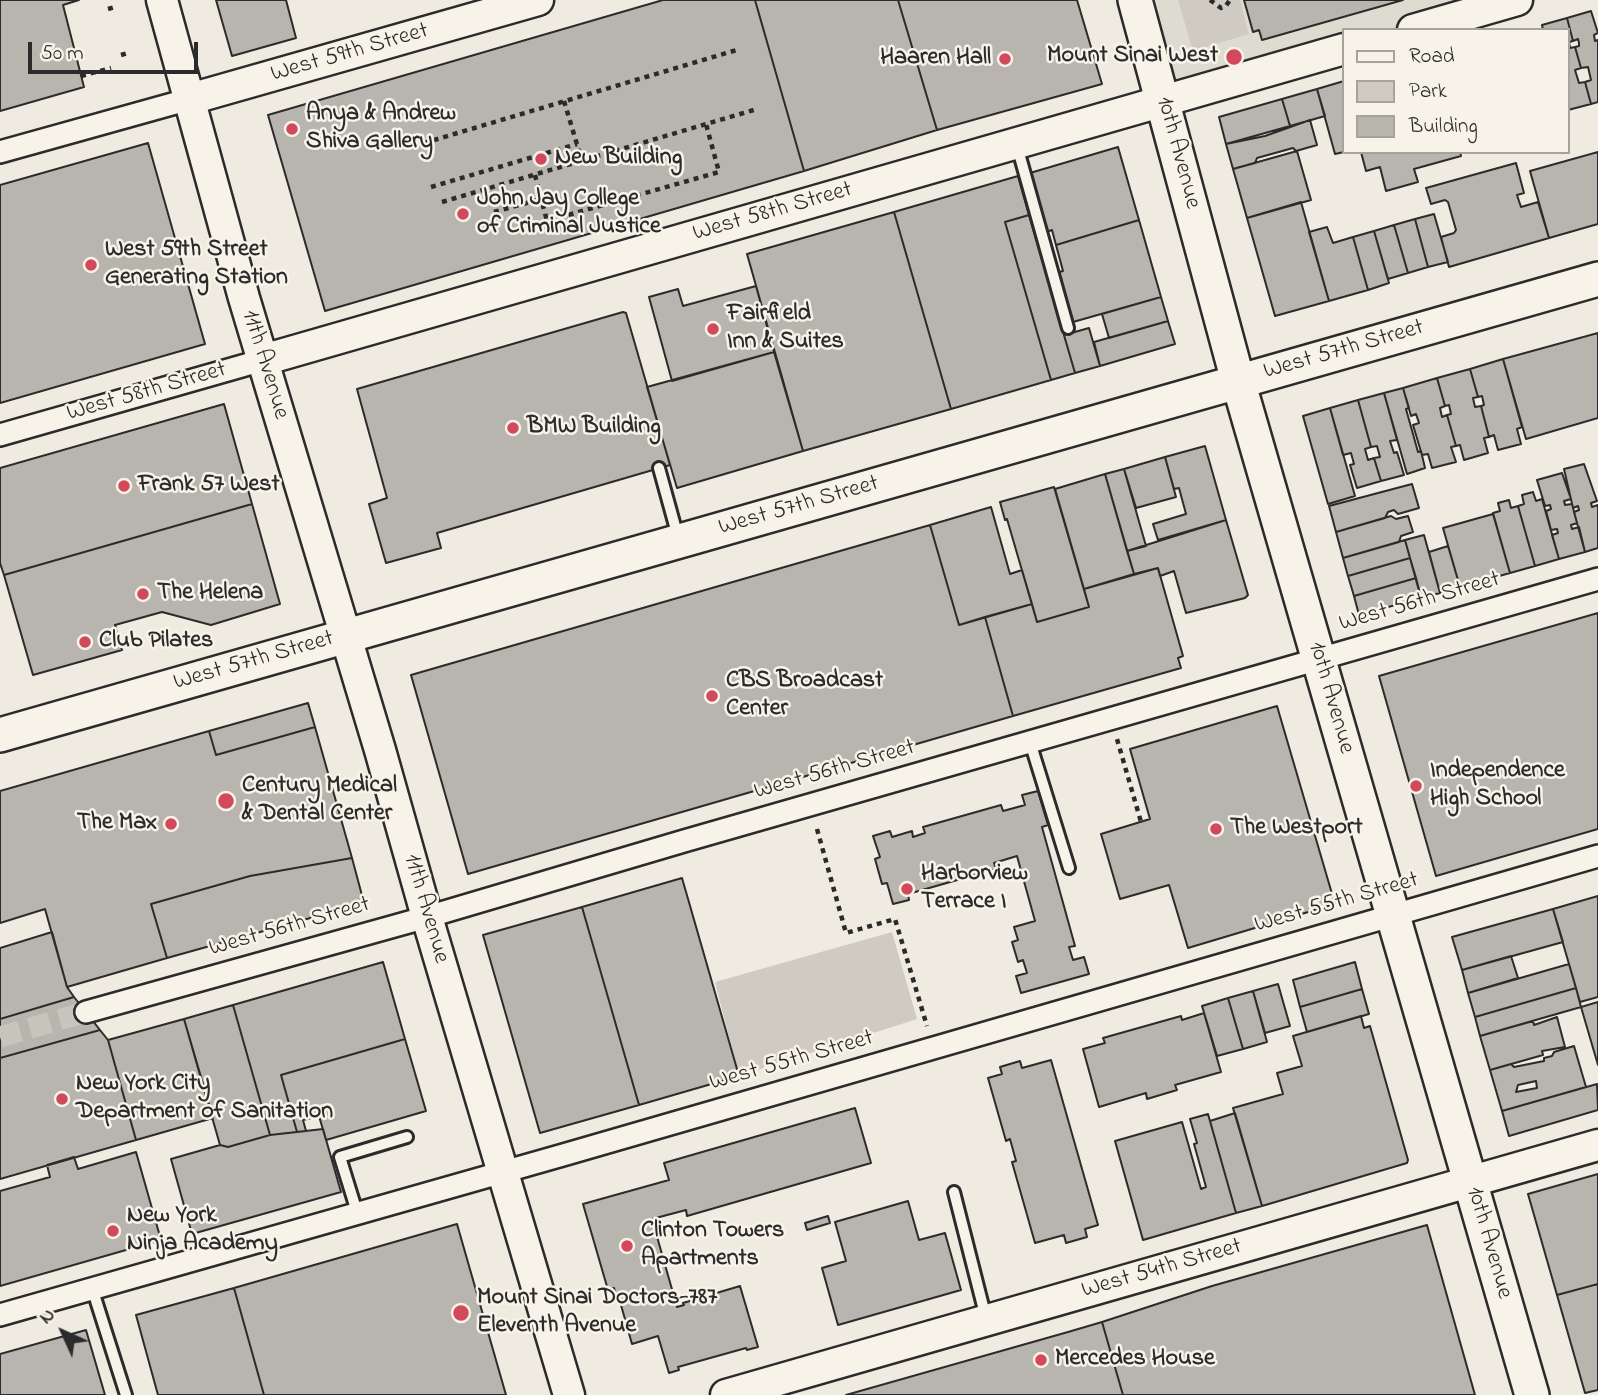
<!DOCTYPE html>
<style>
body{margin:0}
#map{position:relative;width:1598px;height:1395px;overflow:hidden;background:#efebe0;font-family:"Indie Flower",sans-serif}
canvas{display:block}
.legend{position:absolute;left:1342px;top:28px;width:228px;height:126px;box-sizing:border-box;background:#f7f3e8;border:2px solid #a5a39c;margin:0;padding:9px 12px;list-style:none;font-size:21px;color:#2b2b2b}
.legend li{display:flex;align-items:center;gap:14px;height:35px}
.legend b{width:35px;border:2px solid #a5a39c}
.north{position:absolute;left:28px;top:1297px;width:70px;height:70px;-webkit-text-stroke:5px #f7f3e8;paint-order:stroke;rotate:315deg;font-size:19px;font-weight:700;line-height:28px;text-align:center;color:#2b2b2b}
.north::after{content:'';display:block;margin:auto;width:24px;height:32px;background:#2b2b2b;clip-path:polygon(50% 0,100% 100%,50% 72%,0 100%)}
.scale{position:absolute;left:28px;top:42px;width:170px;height:32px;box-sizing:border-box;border:4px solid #2b2b2b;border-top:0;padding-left:9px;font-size:21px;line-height:24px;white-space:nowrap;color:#2b2b2b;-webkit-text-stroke:5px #f7f3e8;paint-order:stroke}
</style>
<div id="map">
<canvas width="1598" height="1395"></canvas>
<ul class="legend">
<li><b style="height:9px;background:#f7f3e8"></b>Road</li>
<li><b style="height:19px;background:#cfcbc2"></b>Park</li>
<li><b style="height:19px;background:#b8b5ae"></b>Building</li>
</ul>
<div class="north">N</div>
<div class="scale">50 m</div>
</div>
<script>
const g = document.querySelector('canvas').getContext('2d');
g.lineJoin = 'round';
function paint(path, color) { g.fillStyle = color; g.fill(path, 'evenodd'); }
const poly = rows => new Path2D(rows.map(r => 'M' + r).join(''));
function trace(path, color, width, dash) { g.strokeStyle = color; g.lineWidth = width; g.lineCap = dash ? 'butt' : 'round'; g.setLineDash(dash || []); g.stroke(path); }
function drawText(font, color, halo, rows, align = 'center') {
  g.font = font + ' "Indie Flower",sans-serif'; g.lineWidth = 5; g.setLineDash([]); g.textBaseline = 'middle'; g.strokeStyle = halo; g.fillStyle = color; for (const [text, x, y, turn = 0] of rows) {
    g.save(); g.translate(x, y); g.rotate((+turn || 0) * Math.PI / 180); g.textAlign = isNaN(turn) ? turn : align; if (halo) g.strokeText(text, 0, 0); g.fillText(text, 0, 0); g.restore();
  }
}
paint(poly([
 [1135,0,1517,0,1413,30,1344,30,1344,49,1163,101]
]), '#dedbd1');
paint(poly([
 [1178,0,1240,0,1249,34,1193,51],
 [892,932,917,1019,739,1076,715,982]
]), '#cfcbc2');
const building = poly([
 [0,0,79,0,63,5,84,87,0,111,0,0],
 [216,0,286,0,296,38,232,56,216,0],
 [663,0,755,0,804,171,325,311,268,115,663,0],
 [755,0,898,0,937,130,804,171,755,0],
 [898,0,1077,0,1102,84,937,130,898,0],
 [1244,0,1403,0,1262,40,1259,30,1253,32,1244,0],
 [1591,11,1598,33,1594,35,1595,41,1598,40,1598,102,1591,104,1585,82,1591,80,1588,67,1581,68,1575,47,1579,46,1579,43,1578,39,1573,41,1567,18,1591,11],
 [1567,18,1573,41,1569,42,1570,48,1575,47,1581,68,1575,70,1579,83,1585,82,1591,104,1568,110,1568,30,1543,30,1542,25,1567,18],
 [1344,81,1344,152,1335,154,1317,89,1344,81],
 [1317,89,1325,116,1290,126,1282,99,1317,89],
 [1282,99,1290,126,1226,144,1219,117,1282,99],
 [1310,120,1317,145,1296,151,1293,148,1257,158,1255,163,1233,169,1226,144,1265,136,1310,120],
 [148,143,205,344,0,403,0,185,148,143],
 [1118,147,1139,220,1056,245,1052,230,1046,232,1030,173,1118,147],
 [1297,151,1311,200,1247,218,1233,169,1297,151],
 [1361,152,1460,152,1461,156,1414,169,1418,182,1386,191,1380,167,1366,171,1361,152],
 [1598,152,1598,224,1549,238,1530,171,1598,152],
 [1516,163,1524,193,1517,195,1521,207,1538,202,1549,238,1449,267,1441,237,1454,233,1456,230,1448,202,1445,200,1431,204,1426,188,1516,163],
 [1018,176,1029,215,1005,222,1051,380,951,409,894,212,1018,176],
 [1301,202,1329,301,1275,316,1247,218,1301,202],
 [894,212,951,409,803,451,747,254,894,212],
 [1434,214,1448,262,1428,267,1415,219,1434,214],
 [1029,215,1075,373,1051,380,1005,222,1029,215],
 [1415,219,1428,267,1408,273,1394,225,1415,219],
 [1139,220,1161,297,1073,322,1059,272,1063,271,1056,245,1139,220],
 [1394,225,1408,273,1388,279,1374,231,1394,225],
 [1327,227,1333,243,1353,237,1368,290,1329,301,1309,232,1327,227],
 [1374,231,1389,283,1368,290,1353,237,1374,231],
 [756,286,774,352,672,381,649,297,678,289,683,306,756,286],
 [1161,297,1168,321,1109,338,1102,314,1161,297],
 [623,312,626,313,670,465,437,533,441,548,386,563,369,504,387,498,357,389,623,312],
 [1168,321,1175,344,1100,366,1094,342,1168,321],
 [1089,328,1100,366,1075,373,1064,335,1089,328],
 [1598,333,1598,418,1526,439,1503,359,1598,333],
 [774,352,803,451,677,488,647,387,774,352],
 [1503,359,1522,427,1517,429,1521,444,1498,450,1494,435,1489,437,1481,406,1484,405,1482,396,1478,397,1470,369,1503,359],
 [1470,369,1478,397,1473,398,1475,407,1481,406,1489,437,1484,438,1488,453,1464,460,1460,445,1456,446,1447,415,1451,414,1449,405,1445,406,1437,378,1470,369],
 [1437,378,1445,406,1440,408,1442,417,1447,415,1456,446,1451,447,1456,462,1432,468,1428,454,1422,455,1413,425,1419,423,1416,414,1411,416,1403,388,1437,378],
 [1403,388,1409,408,1406,409,1418,452,1421,451,1425,468,1407,474,1384,393,1403,388],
 [1384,393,1397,440,1390,441,1394,453,1397,452,1404,475,1381,481,1374,458,1380,457,1377,446,1371,447,1358,400,1384,393],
 [1358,400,1371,447,1365,449,1368,460,1374,458,1381,481,1357,488,1350,465,1354,464,1351,453,1343,455,1330,408,1358,400],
 [224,404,252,504,4,575,0,563,0,468,224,404],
 [1330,408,1355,496,1328,504,1303,416,1330,408],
 [1205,446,1226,520,1158,540,1153,524,1186,514,1179,488,1174,489,1165,457,1205,446],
 [1165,457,1176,497,1136,508,1124,469,1165,457],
 [1584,464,1597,501,1591,503,1592,507,1598,505,1598,548,1585,552,1574,512,1579,510,1578,506,1573,508,1564,469,1584,464],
 [1124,469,1146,546,1127,551,1105,474,1124,469],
 [1562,473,1571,499,1564,501,1565,505,1572,504,1577,523,1571,525,1572,529,1579,527,1585,552,1559,559,1552,535,1558,533,1557,529,1551,530,1546,511,1551,509,1550,505,1545,506,1537,480,1562,473],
 [1105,474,1134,574,1084,589,1055,489,1105,474],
 [1412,484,1419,508,1398,514,1394,510,1388,512,1385,518,1336,532,1329,506,1412,484],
 [1054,487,1089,607,1037,622,1007,519,1005,520,1000,502,1054,487],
 [1533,492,1536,501,1542,499,1559,559,1535,566,1518,506,1524,504,1522,495,1533,492],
 [1509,500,1511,508,1518,506,1535,566,1510,573,1493,513,1500,511,1498,503,1509,500],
 [252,504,280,604,211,625,162,612,115,625,122,650,33,675,4,575,252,504],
 [991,507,1010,574,1022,570,1032,604,959,625,930,525,991,507],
 [1493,514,1510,573,1460,587,1443,528,1493,514],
 [1391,516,1396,519,1408,516,1413,532,1401,536,1399,542,1343,558,1336,532,1391,516],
 [1226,520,1248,595,1245,598,1186,613,1174,571,1160,576,1158,568,1134,574,1127,551,1226,520],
 [930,525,959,625,985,617,1013,716,468,874,411,675,930,525],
 [1424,535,1440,593,1421,598,1405,540,1424,535],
 [1405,540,1410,558,1348,576,1343,558,1405,540],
 [1448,546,1460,587,1440,593,1429,552,1448,546],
 [1410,558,1416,578,1354,596,1348,576,1410,558],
 [1158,568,1183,656,1178,658,1181,668,1013,716,985,617,1032,604,1037,622,1089,607,1084,589,1158,568],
 [1416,578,1421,598,1359,615,1354,596,1416,578],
 [1598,613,1598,829,1436,876,1379,676,1598,613],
 [308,703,315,727,216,755,209,731,308,703],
 [1277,706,1335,904,1188,948,1169,885,1120,899,1101,834,1150,819,1130,749,1277,706],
 [315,727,352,858,250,876,151,904,167,958,67,987,45,909,0,923,0,791,209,731,216,755,315,727],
 [1038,791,1048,825,1042,827,1075,946,1069,947,1073,960,1084,957,1089,974,1021,993,1016,976,1027,973,1023,960,1018,962,1012,942,1018,940,1014,927,1035,921,1017,856,994,863,996,869,908,894,909,900,893,904,887,883,882,884,875,859,880,857,873,836,890,831,892,837,912,831,913,837,925,833,923,827,1001,805,1003,811,1025,805,1022,795,1038,791],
 [352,858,364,903,167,958,151,904,250,876,352,858],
 [682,878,739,1076,639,1105,582,907,682,878],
 [1598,896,1598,997,1580,1002,1553,909,1598,896],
 [582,907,639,1105,540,1133,483,935,582,907],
 [1553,909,1563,942,1462,970,1452,937,1553,909],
 [52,932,67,987,74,997,0,1019,0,948,52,932],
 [1511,956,1518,978,1468,993,1462,970,1511,956],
 [383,962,405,1039,281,1075,297,1132,270,1135,233,1005,383,962],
 [1355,962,1362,989,1300,1007,1293,980,1355,962],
 [1569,964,1576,988,1475,1017,1468,993,1569,964],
 [1278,984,1290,1026,1265,1033,1253,991,1278,984],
 [1576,988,1581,1007,1480,1036,1475,1017,1576,988],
 [1362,989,1369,1014,1307,1032,1300,1007,1362,989],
 [1253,991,1267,1042,1243,1049,1228,998,1253,991],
 [74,997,100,1030,0,1058,0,1019,74,997],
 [1228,998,1243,1049,1217,1056,1202,1006,1228,998],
 [1598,1002,1598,1065,1581,1007,1598,1002],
 [233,1005,270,1135,228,1147,220,1145,184,1019,233,1005],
 [1204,1013,1221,1072,1175,1085,1177,1090,1147,1099,1146,1093,1099,1107,1083,1049,1105,1043,1103,1038,1181,1016,1182,1020,1204,1013],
 [1361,1016,1364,1028,1370,1026,1408,1160,1407,1163,1262,1206,1233,1108,1283,1094,1277,1073,1302,1066,1293,1036,1361,1016],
 [1557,1017,1565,1047,1542,1051,1543,1055,1490,1070,1480,1036,1533,1021,1534,1025,1557,1017],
 [184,1019,213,1118,136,1140,108,1040,184,1019],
 [100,1030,108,1040,136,1140,0,1179,0,1058,100,1030],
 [405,1039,426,1111,326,1140,319,1116,303,1120,306,1131,297,1132,281,1075,405,1039],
 [1574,1046,1586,1087,1502,1111,1490,1070,1511,1064,1514,1067,1544,1061,1544,1058,1552,1056,1554,1052,1574,1046],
 [1536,1081,1537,1088,1516,1092,1518,1085,1536,1081],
 [1051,1060,1098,1225,1085,1229,1087,1237,1066,1243,1064,1235,1035,1243,1012,1162,1016,1161,1010,1139,1006,1141,988,1078,1002,1074,1000,1067,1020,1061,1022,1068,1051,1060],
 [1597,1084,1598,1110,1509,1136,1502,1111,1597,1084],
 [855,1108,871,1163,687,1216,686,1210,652,1219,677,1307,684,1305,683,1303,740,1286,758,1347,747,1350,746,1348,678,1367,679,1370,669,1373,658,1336,632,1344,619,1298,617,1298,614,1288,608,1290,583,1204,669,1180,664,1163,855,1108],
 [1235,1113,1262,1206,1236,1213,1210,1121,1235,1113],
 [1208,1114,1236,1213,1143,1240,1115,1141,1182,1122,1201,1189,1206,1187,1194,1144,1197,1143,1190,1119,1208,1114],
 [323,1129,341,1192,192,1234,171,1159,220,1145,228,1147,270,1135,323,1129],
 [136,1152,161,1240,0,1286,0,1191,50,1177,47,1165,74,1157,78,1169,136,1152],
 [1598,1174,1598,1284,1557,1295,1528,1194,1598,1174],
 [908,1201,919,1240,945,1233,961,1290,838,1325,822,1268,846,1261,835,1222,908,1201],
 [828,1216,830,1223,807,1230,805,1223,828,1216],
 [457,1224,506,1395,264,1395,234,1288,457,1224],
 [1427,1225,1475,1395,1123,1395,1102,1322,1212,1286,1427,1225],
 [1598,1284,1598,1390,1585,1393,1557,1295,1598,1284],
 [234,1288,264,1395,158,1395,136,1315,234,1288],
 [1102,1322,1123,1395,846,1395,1068,1332,1102,1322],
 [86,1330,105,1395,0,1395,0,1354,86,1330]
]);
paint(building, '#b8b5ae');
trace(building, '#2b2b2b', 2);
trace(poly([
 [0,1037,86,1012]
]), '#c8c5bc', 21, [21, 10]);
const lane = poly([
 [1017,146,1068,328],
 [659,468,678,537],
 [1030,742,1069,868],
 [954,1192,986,1318],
 [357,1212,340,1157,407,1137],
 [92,1288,126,1395]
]);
const street = poly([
 [0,152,190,99],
 [0,435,263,360],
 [86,1012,427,917,684,841,1598,579],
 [0,1315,563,1155,1598,856]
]);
const secondary = poly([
 [162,0,244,298,380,750,427,917,569,1395],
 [1413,30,1517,0],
 [190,99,538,0],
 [263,360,1344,49],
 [726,1395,1598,1145]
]);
const primary = poly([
 [1135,0,1238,381,1532,1395],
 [0,735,1598,279]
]);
trace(lane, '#2b2b2b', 16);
trace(street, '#2b2b2b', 26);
trace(secondary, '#2b2b2b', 35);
trace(primary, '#2b2b2b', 38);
trace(poly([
 [1210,0,1221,8,1225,7,1230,0],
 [108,9,115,7],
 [121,55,128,53],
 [81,76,111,68],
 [564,101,582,161],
 [424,143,740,49],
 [535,175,547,221,719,172,706,124],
 [431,187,577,144],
 [442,202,757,109],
 [494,212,541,199],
 [1117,739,1141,822],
 [817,829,846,933,895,919,927,1026]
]), '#2b2b2b', 4.5, [5, 5]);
trace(lane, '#f7f3e8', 10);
trace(street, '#f7f3e8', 21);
trace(secondary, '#f7f3e8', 30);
trace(primary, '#f7f3e8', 33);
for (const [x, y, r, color] of [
 [1234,57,9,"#d1495b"],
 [1005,59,7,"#d1495b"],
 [292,129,7,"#d1495b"],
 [541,159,7,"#d1495b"],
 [463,214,7,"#d1495b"],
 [91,265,7,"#d1495b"],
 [713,329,7,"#d1495b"],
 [513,428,7,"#d1495b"],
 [124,486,7,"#d1495b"],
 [143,594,7,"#d1495b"],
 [85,642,7,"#d1495b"],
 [712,696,7,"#d1495b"],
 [1416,786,7,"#d1495b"],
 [226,801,9,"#d1495b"],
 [171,824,7,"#d1495b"],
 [1216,829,7,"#d1495b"],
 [907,889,7,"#d1495b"],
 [62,1099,7,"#d1495b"],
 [113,1231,7,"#d1495b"],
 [627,1246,7,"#d1495b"],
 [461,1313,9,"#d1495b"],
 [1041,1360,7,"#d1495b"]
]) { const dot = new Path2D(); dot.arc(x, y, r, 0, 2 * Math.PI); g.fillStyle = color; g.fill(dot); trace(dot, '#f7f3e8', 2.5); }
drawText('24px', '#2b2b2b', '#f7f3e8', [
 ["West 59th Street",350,54,-16],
 ["10th Avenue",1177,153,75],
 ["West 58th Street",773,213,-16],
 ["West 57th Street",1344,351,-16],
 ["11th Avenue",264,365,73],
 ["West 58th Street",147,393,-16],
 ["West 57th Street",799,507,-16],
 ["West 56th Street",1420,603,-16],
 ["West 57th Street",254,662,-16],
 ["10th Avenue",1330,698,74],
 ["West 56th Street",835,771,-16],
 ["West 55th Street",1337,904,-16],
 ["11th Avenue",425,909,74],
 ["West 56th Street",290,928,-16],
 ["West 55th Street",792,1062,-16],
 ["10th Avenue",1488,1243,74],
 ["West 54th Street",1162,1270,-16]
]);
drawText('bold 24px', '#2b2b2b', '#f7f3e8', [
 ["Mount Sinai West",1218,57,"right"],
 ["Haaren Hall",991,59,"right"],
 ["Anya & Andrew",306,115],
 ["Shiva Gallery",306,143],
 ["New Building",555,159],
 ["John Jay College",477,200],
 ["of Criminal Justice",477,228],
 ["West 59th Street",105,251],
 ["Generating Station",105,279],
 ["Fairfield",727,315],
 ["Inn & Suites",727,343],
 ["BMW Building",527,428],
 ["Frank 57 West",138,486],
 ["The Helena",157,594],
 ["Club Pilates",99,642],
 ["CBS Broadcast",726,682],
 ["Center",726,710],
 ["Independence",1430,772],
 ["High School",1430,800],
 ["Century Medical",242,787],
 ["& Dental Center",242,815],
 ["The Max",157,824,"right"],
 ["The Westport",1230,829],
 ["Harborview",921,875],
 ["Terrace I",921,903],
 ["New York City",76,1085],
 ["Department of Sanitation",76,1113],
 ["New York",127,1217],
 ["Ninja Academy",127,1245],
 ["Clinton Towers",641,1232],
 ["Apartments",641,1260],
 ["Mount Sinai Doctors-787",477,1299],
 ["Eleventh Avenue",477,1327],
 ["Mercedes House",1055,1360]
], 'left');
</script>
